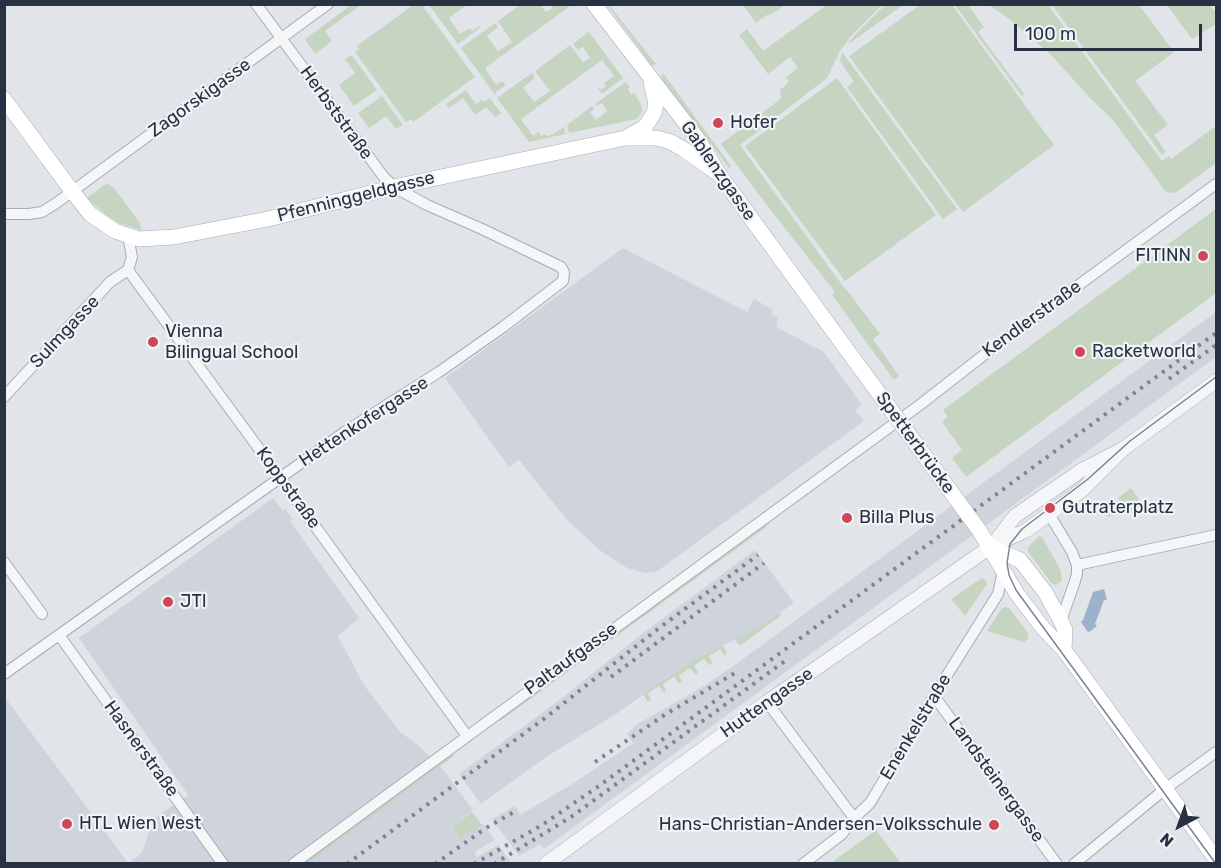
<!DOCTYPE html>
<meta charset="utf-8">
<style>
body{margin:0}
#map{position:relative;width:1221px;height:868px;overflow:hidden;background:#e1e5ea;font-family:Rubik,sans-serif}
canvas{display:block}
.frame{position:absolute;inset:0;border:6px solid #293242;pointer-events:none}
.north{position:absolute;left:1149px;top:796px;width:60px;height:60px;-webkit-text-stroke:4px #f1f4f7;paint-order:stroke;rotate:221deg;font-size:16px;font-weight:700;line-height:24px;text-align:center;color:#293242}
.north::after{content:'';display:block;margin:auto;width:21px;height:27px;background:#293242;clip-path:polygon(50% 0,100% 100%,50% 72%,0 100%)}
.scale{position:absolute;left:1014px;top:24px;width:188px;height:27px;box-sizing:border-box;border:3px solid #293242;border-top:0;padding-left:8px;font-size:18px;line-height:21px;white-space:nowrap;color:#293242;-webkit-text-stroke:4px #f1f4f7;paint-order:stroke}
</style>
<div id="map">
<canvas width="1221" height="868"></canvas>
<div class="frame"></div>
<div class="north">N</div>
<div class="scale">100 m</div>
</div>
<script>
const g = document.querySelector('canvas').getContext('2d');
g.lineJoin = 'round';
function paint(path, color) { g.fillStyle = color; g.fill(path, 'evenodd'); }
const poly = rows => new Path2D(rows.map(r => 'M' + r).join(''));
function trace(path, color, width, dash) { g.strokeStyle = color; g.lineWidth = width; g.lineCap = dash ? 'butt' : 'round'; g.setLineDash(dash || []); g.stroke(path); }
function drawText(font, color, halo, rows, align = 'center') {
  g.font = font + ' Rubik,sans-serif'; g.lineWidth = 4.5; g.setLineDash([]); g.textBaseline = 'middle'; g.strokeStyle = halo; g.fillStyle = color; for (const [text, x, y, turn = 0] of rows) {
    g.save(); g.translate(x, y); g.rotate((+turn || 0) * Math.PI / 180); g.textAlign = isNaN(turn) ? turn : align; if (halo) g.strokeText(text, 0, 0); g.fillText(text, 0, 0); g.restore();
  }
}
paint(poly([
 [623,248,747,312,754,299,773,310,771,314,779,318,776,322,778,323,776,327,824,352,862,405,855,410,864,421,656,572,645,573,627,568,601,551,568,521,519,460,509,467,445,378],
 [1216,312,1216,357,544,849,540,844,519,856,492,819,515,806,520,815,577,781,633,743,627,734,636,725,699,689,732,667],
 [273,498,283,511,285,509,293,519,290,521,359,618,338,636,364,685,400,732,418,745,445,772,473,810,452,826,460,839,483,824,495,840,474,852,477,857,498,845,510,861,507,864,128,864,142,853,153,819,188,795,79,638],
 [755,550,794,603,756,629,697,658,613,716,549,755,481,804,459,774,553,705,642,634],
 [4,696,106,833,128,863,5,863]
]), '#cfd4dc');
paint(poly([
 [351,5,361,5,325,31,332,41,315,54,305,39],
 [413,5,422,5,475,77,413,122,411,119,406,122,355,52,359,49,357,46],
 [429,5,467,5,449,18,460,34,470,28,472,31,479,26,480,28,458,44],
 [520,5,540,5,546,12,553,8,551,5,569,5,570,6,485,68,496,85,502,81,506,85,496,92,496,94,495,95,461,48,495,23,498,27,487,36,498,51,512,42,498,21],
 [607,5,609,5,656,64,649,67,644,62,647,59],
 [743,5,785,5,772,14,767,15,756,23],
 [827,5,882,5,851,36,840,51,827,78,740,145,845,289,846,289,880,334,873,339,899,376,894,380,832,295,835,292,766,204,721,144,779,100,781,97,780,90,789,82,786,77,798,68,790,57,768,74,739,35,747,29,763,51],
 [885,5,903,5,850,43,848,43,853,37],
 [920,5,952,5,1054,145,963,212,849,56],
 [955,5,968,5,984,27,978,32,1024,94,1022,96],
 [989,5,1048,5,1162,161,1169,156,1171,159,1216,126,1216,163,1175,193,1166,192,1113,120,1091,99,1051,55,1008,18],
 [1052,5,1139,5,1174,52,1135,81,1168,125,1154,135,1166,152,1162,155],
 [1167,5,1210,5,1216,13,1216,24,1192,39],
 [589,32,623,78,602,94,598,88,599,87,601,90,606,86,604,83,614,76,602,60,521,119,533,136,539,132,541,136,545,134,547,136,553,134,564,127,565,134,529,142,497,98,532,73,535,78,523,87,534,102,550,91,535,71,570,45,583,62,590,58,583,47,578,50,573,44],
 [842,52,957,209,943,219,847,87,854,82,840,61],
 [352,55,377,90,354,106,339,85,355,73,345,59],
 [663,73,731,166,729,168,707,139,663,85,661,80],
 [837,78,936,215,845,281,745,146],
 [626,82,630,87,628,89,631,95,634,93,641,104,642,112,637,119,569,133,567,125,592,106,594,109,590,112,596,120,607,111,602,103,597,106,595,104],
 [466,90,476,104,482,100,484,102,490,98,501,113,495,117,486,107,475,115,463,98,449,108,446,104],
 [382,96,403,125,396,129,386,116,369,128,358,113],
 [108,184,114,188,140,223,141,230,119,223,107,216,87,198,103,186],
 [1216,209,1216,293,966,477,952,458,962,450,942,422,948,417,943,410],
 [1131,488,1138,498,1141,510,1107,517,1104,509,1112,503,1114,504,1120,500,1118,498],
 [773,518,765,528,500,721,496,718],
 [1039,536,1042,537,1061,571,1062,580,1057,585,1052,584,1027,550,1029,546],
 [982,578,985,580,987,584,965,616,951,599],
 [1006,607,1010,609,1028,633,1028,639,1024,642,987,631,1002,608],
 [780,612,781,615,779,617,741,645,738,644,735,639,756,629],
 [722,645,727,652,726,655,724,655,720,649,709,656,712,662,712,664,709,665,704,659,694,666,698,672,696,675,690,668,679,675,682,681,681,683,679,683,674,677,663,684,666,690,665,692,663,692,659,686,648,693,651,700,650,701,647,701,643,694,697,658],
 [452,752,454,756,309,863,298,864],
 [472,812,482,825,460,839,452,826],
 [876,830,901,863,831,863]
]), '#c6d4c2');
paint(poly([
 [1104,589,1107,600,1104,600,1095,624,1097,626,1089,632,1087,631,1081,622,1083,620,1093,592]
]), '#9cb1ca');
const minor = poly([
 [4,214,29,214,42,212,55,204,328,4],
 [128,236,132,257,128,270,268,461,467,736],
 [4,397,110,282,128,270],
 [1049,514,1072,552,1077,565,1077,574,1075,581,1061,621],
 [4,562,42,614],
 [1077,565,1216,535],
 [59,635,223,864],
 [4,674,346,431,439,372,503,327,563,281,564,272,561,267,482,229,427,205,394,187,383,176,256,4],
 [934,696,1057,864],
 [767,702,854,818],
 [293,864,921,404,989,351,1216,184],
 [803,864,842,834,854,818,870,803,934,696,998,594,1003,570],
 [1074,864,1165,789,1216,752]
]);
const tertiary = poly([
 [992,546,1015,516,1082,470,1123,449,1216,381],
 [546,864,767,702,863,636,990,547,1027,530,1082,490,1123,449]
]);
const secondary = poly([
 [594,4,697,138,719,174,839,339],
 [4,99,72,191,90,214,115,231,139,239,174,237,268,219,394,187,625,138,657,138,671,142,683,149,719,174],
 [627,137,645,127,654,113,656,104,651,82],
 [979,530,1017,594,1043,628,1064,650,1216,859],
 [990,547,1020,560,1045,592,1061,621,1065,630,1064,650]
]);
trace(minor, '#a6acb4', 12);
trace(tertiary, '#a6acb4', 15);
trace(secondary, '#a6acb4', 16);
trace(minor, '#f4f6f8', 10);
trace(tertiary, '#f4f6f8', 14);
trace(secondary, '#fff', 15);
trace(poly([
 [1216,864,1016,590,1009,575,1007,563,1010,544,1022,529,1088,479,1130,441,1216,377]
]), '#7b8494', 1.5);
trace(poly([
 [1169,379,1216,345],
 [611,677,764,563],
 [595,762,666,714,735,673],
 [347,864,545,718,659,628,758,555],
 [435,864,486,828,517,810],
 [474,864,542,825,599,786,1216,333],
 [494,864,571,817,789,658]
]), '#7b8494', 4, [3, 6]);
const secondaryBridge = poly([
 [839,339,979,530]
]);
trace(secondaryBridge, '#a6acb4', 16, []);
trace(secondaryBridge, '#fff', 15);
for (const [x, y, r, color] of [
 [718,123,6,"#cf4657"],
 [1203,256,6,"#cf4657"],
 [153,342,6,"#cf4657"],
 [1080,352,6,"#cf4657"],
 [1050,508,6,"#cf4657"],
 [847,518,6,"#cf4657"],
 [168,602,6,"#cf4657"],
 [67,824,6,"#cf4657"],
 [994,825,6,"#cf4657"]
]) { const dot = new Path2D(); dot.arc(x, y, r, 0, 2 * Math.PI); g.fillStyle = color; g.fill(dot); trace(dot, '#f1f4f7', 2); }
drawText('18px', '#293242', '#f1f4f7', [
 ["Zagorskigasse",200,98,-36],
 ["Herbststraße",336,113,54],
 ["Gablenzgasse",718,171,55],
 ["Pfenninggeldgasse",356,197,-14],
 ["Kendlerstraße",1032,319,-36],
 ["Sulmgasse",65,332,-47],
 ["Hettenkofergasse",364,422,-33],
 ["Spetterbrücke",915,443,54],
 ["Koppstraße",288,488,54],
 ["Paltaufgasse",571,659,-36],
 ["Huttengasse",767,703,-35],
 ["Enenkelstraße",916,727,-59],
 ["Hasnerstraße",141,749,54],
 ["Landsteinergasse",996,780,54]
]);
drawText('18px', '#293242', '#f1f4f7', [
 ["Hofer",730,123],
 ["FITINN",1191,256,"right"],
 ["Vienna",165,332],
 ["Bilingual School",165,353],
 ["Racketworld",1092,352],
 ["Gutraterplatz",1062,508],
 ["Billa Plus",859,518],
 ["JTI",180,602],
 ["HTL Wien West",79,824],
 ["Hans-Christian-Andersen-Volksschule",982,825,"right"]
], 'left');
</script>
